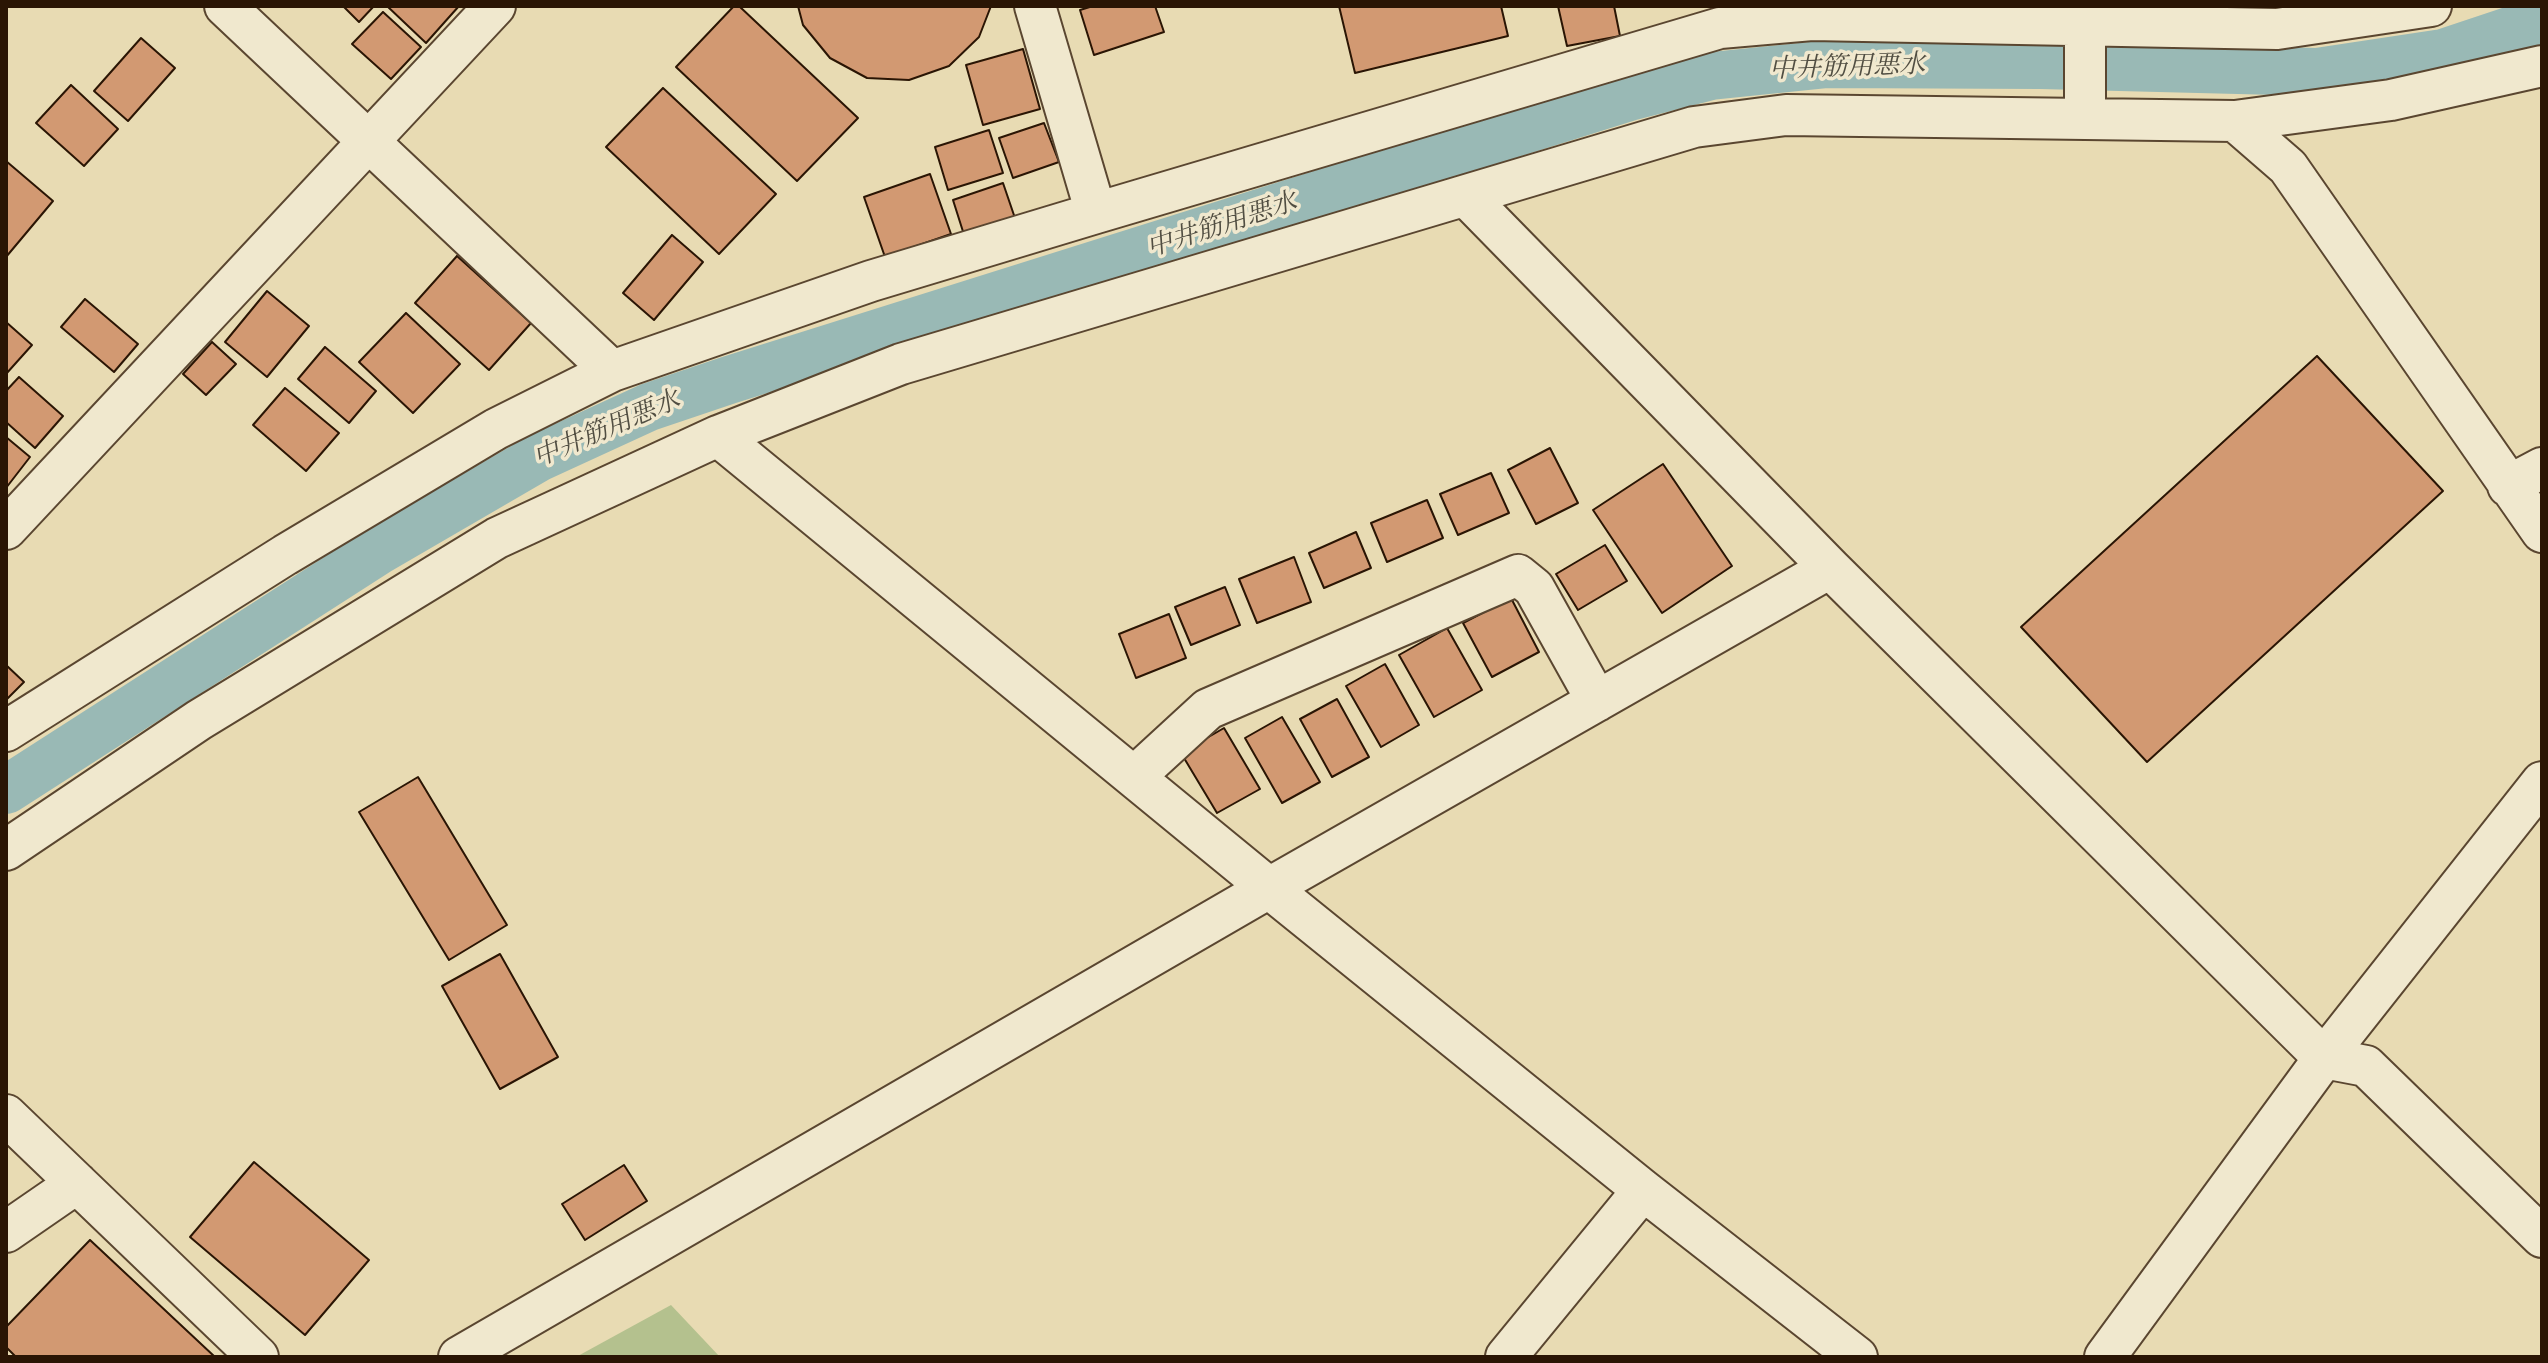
<!DOCTYPE html>
<meta charset="utf-8">
<style>
body{margin:0}
#map{position:relative;width:2548px;height:1363px;overflow:hidden;background:#e8dbb3;font-family:"IM FELL Great Primer",serif}
canvas{display:block}
.frame{position:absolute;inset:0;border:8px solid #2a1504;pointer-events:none}
</style>
<div id="map">
<canvas width="2548" height="1363"></canvas>
<div class="frame"></div>
</div>
<script>
const g = document.querySelector('canvas').getContext('2d');
g.lineJoin = 'round';
function paint(path, color) { g.fillStyle = color; g.fill(path, 'evenodd'); }
const poly = rows => new Path2D(rows.map(r => 'M' + r).join(''));
function trace(path, color, width, dash) { g.strokeStyle = color; g.lineWidth = width; g.lineCap = dash ? 'butt' : 'round'; g.setLineDash(dash || []); g.stroke(path); }
function drawText(font, color, halo, rows, align = 'center') {
  g.font = font + ' "IM FELL Great Primer","Noto Serif JP",serif'; g.lineWidth = 7; g.setLineDash([]); g.textBaseline = 'middle'; g.strokeStyle = halo; g.fillStyle = color; for (const [text, x, y, turn = 0] of rows) {
    g.save(); g.translate(x, y); g.rotate((+turn || 0) * Math.PI / 180); g.textAlign = isNaN(turn) ? turn : align; if (halo) g.strokeText(text, 0, 0); g.fillText(text, 0, 0); g.restore();
  }
}
paint(poly([
 [671,1305,720,1357,576,1357]
]), '#b4c18e');
trace(poly([
 [6,790,378,551,538,458,649,407,729,380,1629,97,1711,76,1828,64,2040,65,2317,72,2443,53,2542,20]
]), '#99b9b5', 48);
const building = poly([
 [343,6,374,6,359,22,343,6],
 [387,6,459,6,426,43,387,6],
 [734,6,739,6,858,118,797,181,676,67,734,6],
 [798,6,991,6,979,37,949,66,909,80,867,78,830,58,803,25,798,6],
 [1093,6,1155,6,1164,32,1094,55,1080,10,1093,6],
 [1339,6,1501,6,1508,36,1355,73,1339,6],
 [1558,6,1614,6,1620,36,1567,46,1558,6],
 [383,12,421,47,391,79,352,44,383,12],
 [141,38,175,68,128,121,94,91,141,38],
 [1023,49,1040,109,983,125,966,65,1023,49],
 [71,85,118,129,84,166,36,123,71,85],
 [663,88,776,194,719,254,606,147,663,88],
 [1044,123,1059,162,1013,178,999,138,1044,123],
 [989,130,1003,173,948,190,935,147,989,130],
 [6,161,53,201,6,257,6,161],
 [930,174,951,234,885,257,864,197,930,174],
 [1003,183,1017,224,966,241,953,200,1003,183],
 [672,235,703,262,654,320,623,293,672,235],
 [457,256,531,323,489,370,415,303,457,256],
 [267,291,309,326,267,377,225,342,267,291],
 [85,299,138,344,114,372,61,327,85,299],
 [406,313,460,364,413,413,359,362,406,313],
 [6,322,32,345,6,374,6,322],
 [212,342,236,364,206,395,183,374,212,342],
 [325,347,376,391,349,423,298,379,325,347],
 [2317,356,2443,491,2147,762,2021,627,2317,356],
 [19,377,63,416,35,448,6,422,6,391,19,377],
 [285,388,339,433,306,471,253,425,285,388],
 [6,437,30,457,6,488,6,437],
 [1550,448,1578,503,1536,524,1508,470,1550,448],
 [1663,464,1732,566,1662,613,1593,510,1663,464],
 [1491,473,1509,513,1458,535,1440,494,1491,473],
 [1427,500,1443,538,1387,562,1371,523,1427,500],
 [1356,532,1371,568,1324,588,1309,553,1356,532],
 [1605,545,1627,581,1578,610,1556,574,1605,545],
 [1294,557,1311,602,1257,623,1239,579,1294,557],
 [1225,587,1240,625,1191,645,1175,607,1225,587],
 [1511,598,1539,652,1492,677,1463,623,1511,598],
 [1169,614,1186,658,1136,678,1119,634,1169,614],
 [1447,628,1482,690,1434,717,1399,655,1447,628],
 [1385,664,1419,725,1381,747,1346,686,1385,664],
 [6,665,24,682,6,700,6,665],
 [1337,699,1369,757,1332,777,1300,719,1337,699],
 [1282,717,1320,782,1282,803,1245,738,1282,717],
 [1224,728,1260,789,1217,813,1181,753,1224,728],
 [418,777,507,925,449,960,359,812,418,777],
 [500,954,558,1057,500,1089,442,986,500,954],
 [254,1162,369,1260,305,1335,190,1237,254,1162],
 [624,1165,647,1201,585,1240,562,1204,624,1165],
 [90,1240,215,1357,16,1357,6,1347,6,1327,90,1240]
]);
paint(building, '#d29972');
trace(building, '#2a1504', 2);
const street = poly([
 [225,6,612,371],
 [1035,6,1096,213],
 [2085,26,2085,118],
 [2235,121,2391,100,2542,66],
 [1466,196,1830,568,2324,1058,2366,1066,2542,1237],
 [718,436,1269,888,1643,1190,1857,1357],
 [2508,486,2542,468],
 [6,529,495,6],
 [6,731,285,555,496,429,612,371,871,281,1096,213,1720,28,1812,20,2277,29,2431,6],
 [1134,777,1208,709,1518,575,1534,588,1597,701],
 [6,850,199,720,497,538,718,436,901,364,1694,127,1786,115,2235,121,2288,167,2542,532],
 [6,1115,258,1357],
 [6,1232,77,1183],
 [459,1357,1269,888,1830,568],
 [1506,1357,1643,1190],
 [2105,1357,2324,1058,2542,782]
]);
trace(street, '#5a4630', 44);
trace(street, '#f0e8ce', 40);
drawText('italic 26px', '#514e42', '#f0e8ce', [
 ["中井筋用悪水",1847,68,-2],
 ["中井筋用悪水",1222,226,-18],
 ["中井筋用悪水",607,430,-23]
]);
</script>
